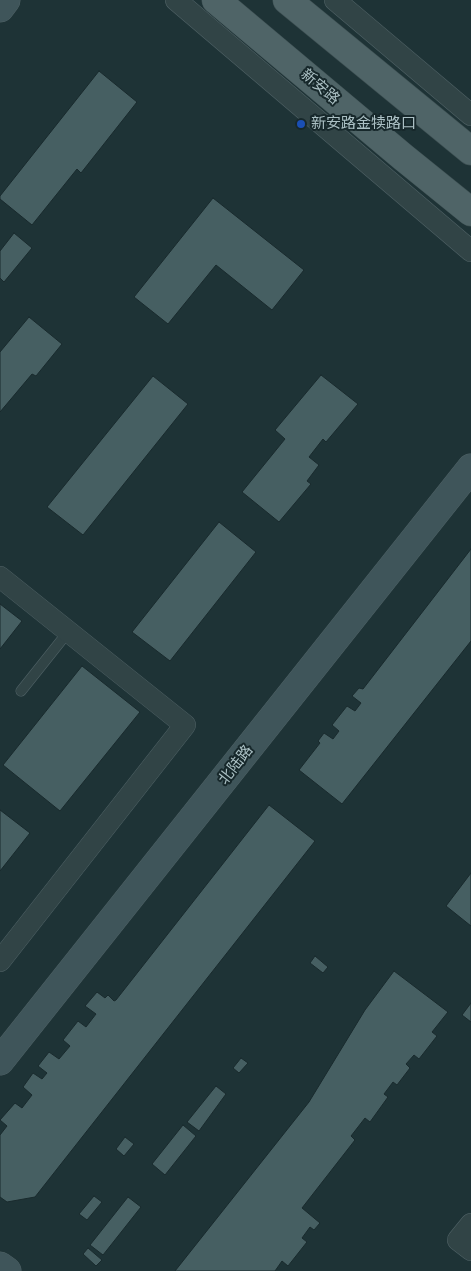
<!DOCTYPE html>
<meta charset="utf-8">
<style>
body{margin:0}
canvas{display:block;background:#1e3336}
</style>
<canvas width="471" height="1271"></canvas>
<script>
const g = document.querySelector('canvas').getContext('2d');
g.lineJoin = 'round';
function paint(path, color) { g.fillStyle = color; g.fill(path, 'evenodd'); }
const poly = rows => new Path2D(rows.map(r => 'M' + r).join(''));
function trace(path, color, width, dash) { g.strokeStyle = color; g.lineWidth = width; g.lineCap = dash ? 'butt' : 'round'; g.setLineDash(dash || []); g.stroke(path); }
function drawText(font, color, halo, rows, align = 'center') {
  g.font = font + ' Rubik,"Noto Sans SC",sans-serif'; g.lineWidth = 4; g.setLineDash([]); g.textBaseline = 'middle'; g.strokeStyle = halo; g.fillStyle = color; for (const [text, x, y, turn = 0] of rows) {
    g.save(); g.translate(x, y); g.rotate((+turn || 0) * Math.PI / 180); g.textAlign = isNaN(turn) ? turn : align; if (halo) g.strokeText(text, 0, 0); g.fillText(text, 0, 0); g.restore();
  }
}
const building = poly([
 [99,71,137,102,81,173,77,169,32,225,0,199,0,196,99,71],
 [213,198,304,270,272,310,216,265,168,324,134,297,213,198],
 [14,233,32,248,4,282,0,278,0,251,14,233],
 [29,317,62,344,36,376,32,374,0,412,0,352,29,317],
 [321,375,358,404,326,442,323,439,309,457,319,465,307,481,311,484,279,522,242,492,285,439,275,430,321,375],
 [153,376,188,404,83,535,47,507,153,376],
 [219,522,256,552,170,661,132,632,219,522],
 [471,549,471,641,342,804,299,770,320,743,318,741,324,733,333,739,339,731,332,725,347,706,355,711,361,703,352,696,359,688,363,689,471,549],
 [0,604,22,621,0,649,0,604],
 [82,666,140,712,60,811,3,765,82,666],
 [269,805,315,841,35,1197,7,1202,0,1197,0,1135,7,1126,0,1120,15,1103,22,1108,32,1095,23,1087,33,1073,42,1079,47,1073,38,1066,49,1052,59,1059,70,1046,63,1040,78,1021,86,1027,96,1014,85,1006,97,992,105,998,108,995,114,1001,116,1000,269,805],
 [0,810,30,833,0,871,0,810],
 [471,873,471,926,446,906,471,873],
 [315,956,328,967,323,973,310,963,315,956],
 [394,971,448,1012,432,1032,437,1036,419,1059,414,1055,406,1064,410,1068,397,1085,393,1082,384,1094,388,1097,370,1122,365,1118,351,1136,355,1140,302,1208,320,1223,314,1230,310,1227,302,1238,307,1242,288,1266,282,1261,275,1271,175,1271,309,1102,365,1010,394,971],
 [471,1003,471,1022,462,1015,471,1003],
 [241,1058,248,1063,239,1073,233,1068,241,1058],
 [216,1086,226,1094,199,1131,187,1122,216,1086],
 [183,1125,196,1136,165,1175,152,1164,183,1125],
 [125,1137,134,1144,124,1156,116,1149,125,1137],
 [94,1196,102,1202,87,1220,79,1214,94,1196],
 [128,1197,141,1207,103,1255,90,1245,128,1197],
 [88,1248,102,1260,96,1266,83,1254,88,1248]
]);
paint(building, '#465f62');
trace(building, '#192a2d', 1);
const lane = poly([
 [21,691,68,632]
]);
const street = poly([
 [176,0,471,251],
 [335,0,471,115],
 [0,577,185,725,0,961],
 [471,1224,458,1240,471,1250]
]);
const secondary = poly([
 [0,8,6,0],
 [0,1061,471,468],
 [0,1266,7,1271]
]);
const primary = poly([
 [216,0,403,157,471,212],
 [287,0,471,151]
]);
trace(lane, '#4f6165', 11);
trace(street, '#4f6165', 22);
trace(secondary, '#4f6165', 29);
trace(primary, '#3e5053', 29);
trace(lane, '#314446', 10);
trace(street, '#314446', 21);
trace(secondary, '#3f555a', 28);
trace(primary, '#4f6467', 28);
for (const [x, y, r, color] of [
 [301,124,5,"#1a4fb4"]
]) { const dot = new Path2D(); dot.arc(x, y, r, 0, 2 * Math.PI); g.fillStyle = color; g.fill(dot); trace(dot, '#17282b', 2); }
drawText('15px', '#abc0c4', '#17282b', [
 ["新安路",320,87,40],
 ["北陆路",236,765,-52]
]);
drawText('15px', '#abc0c4', '#17282b', [
 ["新安路金犊路口",311,124]
], 'left');
</script>
